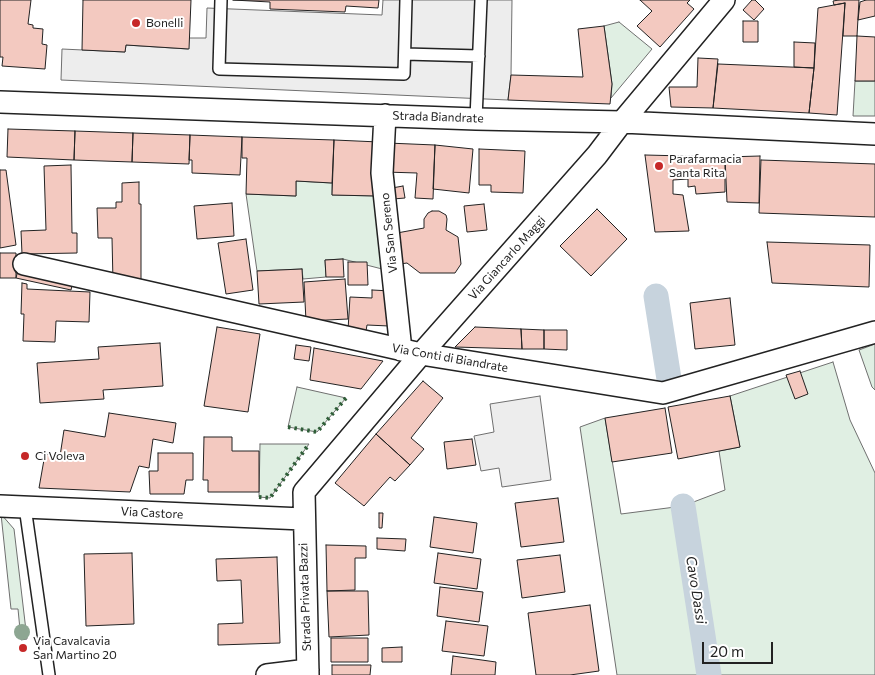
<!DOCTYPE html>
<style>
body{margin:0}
#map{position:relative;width:875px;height:675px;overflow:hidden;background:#fff;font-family:Commissioner,sans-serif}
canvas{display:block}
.scale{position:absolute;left:702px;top:642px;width:71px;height:22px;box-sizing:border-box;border:2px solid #222;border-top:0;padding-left:6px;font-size:15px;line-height:18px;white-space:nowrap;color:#222;-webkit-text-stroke:4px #fff;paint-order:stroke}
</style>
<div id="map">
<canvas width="875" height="675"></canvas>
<div class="scale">20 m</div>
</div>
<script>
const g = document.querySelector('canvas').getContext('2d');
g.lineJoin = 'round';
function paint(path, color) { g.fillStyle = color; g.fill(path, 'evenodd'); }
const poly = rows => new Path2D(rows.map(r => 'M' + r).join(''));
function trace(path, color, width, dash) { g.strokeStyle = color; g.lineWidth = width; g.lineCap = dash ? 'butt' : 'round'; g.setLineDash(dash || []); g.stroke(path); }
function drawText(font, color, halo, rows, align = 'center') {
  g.font = font + ' Commissioner,sans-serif'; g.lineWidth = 4; g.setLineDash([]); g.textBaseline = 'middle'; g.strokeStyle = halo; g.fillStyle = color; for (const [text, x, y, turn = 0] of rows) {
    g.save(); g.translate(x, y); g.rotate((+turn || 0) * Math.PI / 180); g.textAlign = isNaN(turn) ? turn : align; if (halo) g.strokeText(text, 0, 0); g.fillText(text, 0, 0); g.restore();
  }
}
const green = poly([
 [619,22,652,49,611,98,612,84,604,26,619,22],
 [855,81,875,81,875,116,853,116,855,81],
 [296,181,332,183,332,195,377,196,386,270,343,259,325,260,326,277,303,279,302,269,257,271,246,194,296,196,296,181],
 [875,344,875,390,872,387,859,350,875,344],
 [833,362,850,420,875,473,875,675,617,675,580,427,605,418,621,514,683,506,725,490,719,451,740,447,730,396,833,362],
 [297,387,346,398,317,432,288,427,297,387],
 [260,444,309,444,270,498,259,497,260,444],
 [1,514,14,529,27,639,21,640,18,609,11,609,1,514]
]);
paint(green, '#e0efe3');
trace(green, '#6f6f6f', 1);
const parking = poly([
 [383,0,512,0,511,75,508,100,61,80,62,49,125,52,126,45,188,49,189,38,206,38,207,8,382,15,383,0],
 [540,396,551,480,502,487,499,468,481,471,474,436,494,432,490,404,540,396]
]);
paint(parking, '#ededed');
trace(parking, '#6f6f6f', 1);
trace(poly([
 [656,296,669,379],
 [683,506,709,675]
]), '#c7d3dd', 25);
const building = poly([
 [0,0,31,0,28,24,33,25,33,28,43,29,42,44,47,45,45,69,2,66,3,57,0,57,0,0],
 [83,0,191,0,189,49,126,45,125,52,82,50,83,0],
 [233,0,379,0,378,8,346,6,345,12,270,9,270,2,233,0],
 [640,0,690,0,687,3,694,9,660,47,637,26,652,11,640,0],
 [752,0,755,0,764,9,754,20,743,10,752,0],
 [839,0,859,0,857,36,843,36,845,3,834,5,833,1,839,0],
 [866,0,875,0,875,16,858,20,860,2,866,0],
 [845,3,837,115,809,113,814,68,818,8,845,3],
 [743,21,758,21,758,42,743,42,743,21],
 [604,26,612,84,610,104,508,100,511,75,583,77,578,29,604,26],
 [857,36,875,37,875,81,855,81,857,36],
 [794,42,815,43,814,68,794,67,794,42],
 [698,58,718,59,713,108,671,107,669,87,697,87,698,58],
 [718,64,814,68,809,113,713,108,718,64],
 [8,129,75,131,74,160,7,157,8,129],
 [75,131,133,133,132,162,74,160,75,131],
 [133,133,190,135,189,164,132,162,133,133],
 [190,135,242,137,240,175,192,173,192,160,189,160,190,135],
 [242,137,334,140,332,183,296,181,296,196,246,194,247,158,242,158,242,137],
 [334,140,379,142,377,196,332,195,334,140],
 [387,143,435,145,433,199,415,198,417,173,385,172,387,143],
 [435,145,473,149,469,193,433,189,435,145],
 [479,149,525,151,523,193,491,192,491,185,479,185,479,149],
 [645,155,725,157,725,192,696,194,695,186,688,187,688,179,673,180,673,194,683,195,689,231,655,232,645,155],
 [760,156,759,203,727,202,725,157,760,156],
 [761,160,875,164,875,217,759,213,761,160],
 [71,165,72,233,77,233,77,253,22,254,21,231,46,230,44,166,71,165],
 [0,170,6,170,16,245,0,248,0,170],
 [139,182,139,204,141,204,141,281,113,282,112,238,98,238,97,208,116,208,116,202,122,202,122,183,139,182],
 [403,186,405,198,393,199,392,188,403,186],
 [232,203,234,236,197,239,194,206,232,203],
 [484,204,487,230,467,232,464,206,484,204],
 [597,209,627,239,591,276,560,246,597,209],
 [432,211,439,211,446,215,447,219,446,230,458,237,461,264,455,273,420,273,407,263,400,264,397,233,424,228,424,219,428,213,432,211],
 [246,239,253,290,226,294,218,243,246,239],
 [767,242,870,245,869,287,772,283,767,242],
 [0,253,16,253,16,278,0,278,0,253],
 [343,259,344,277,326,277,325,260,343,259],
 [348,262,367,262,368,285,348,285,348,262],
 [302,269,304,302,259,304,257,271,302,269],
 [18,270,73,281,71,290,16,278,18,270],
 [345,279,348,319,306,321,304,282,345,279],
 [22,283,27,284,27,289,90,292,89,322,56,321,55,342,23,341,24,314,21,314,22,283],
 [372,290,391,291,389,326,367,325,366,331,348,330,350,297,372,298,372,290],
 [730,298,735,345,695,349,690,303,730,298],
 [217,327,260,334,248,412,204,406,217,327],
 [475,327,521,329,522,349,455,347,475,327],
 [521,329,544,330,544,349,522,349,521,329],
 [544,330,567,330,567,350,544,349,544,330],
 [160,343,163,386,103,390,104,399,40,403,37,363,99,359,98,347,160,343],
 [296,345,311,347,309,361,294,359,296,345],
 [314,348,383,361,361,389,310,380,314,348],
 [800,371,808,394,795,399,786,375,800,371],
 [423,381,443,398,411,438,424,449,410,465,376,434,423,381],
 [730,396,740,447,678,459,668,407,730,396],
 [665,408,672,453,612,462,605,418,665,408],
 [109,413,176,423,173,443,153,439,149,468,139,466,130,492,39,488,45,454,60,456,64,430,105,437,109,413],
 [376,434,410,465,395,481,390,477,364,506,335,483,376,434],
 [204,437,232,437,232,451,259,451,259,492,208,492,208,480,203,480,204,437],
 [472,439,476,465,447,469,444,442,472,439],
 [158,453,193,453,193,480,186,480,184,494,150,494,149,471,158,471,158,453],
 [558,498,564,542,521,547,515,503,558,498],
 [379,513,383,513,382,528,379,528,379,513],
 [434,517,477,523,473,553,430,547,434,517],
 [377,538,406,539,405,551,377,549,377,538],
 [326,545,366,546,366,558,355,558,355,590,327,591,326,545],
 [132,553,134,624,86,626,84,554,132,553],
 [438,553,481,559,477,589,434,583,438,553],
 [560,555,565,592,522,598,517,560,560,555],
 [277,557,280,643,218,645,218,624,243,623,241,580,217,581,216,559,277,557],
 [440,587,483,592,479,622,437,616,440,587],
 [327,591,368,591,369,635,329,637,327,591],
 [590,605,599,671,570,675,536,675,528,613,590,605],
 [446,621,488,626,484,656,442,651,446,621],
 [331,638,368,638,368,662,331,662,331,638],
 [402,647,402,662,382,662,382,648,402,647],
 [453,656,496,662,495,675,451,675,453,656],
 [332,665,371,665,370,675,332,675,332,665]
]);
paint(building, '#f3c9c0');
trace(building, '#222', 1);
const service = poly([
 [221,0,219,69,404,74,406,0],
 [405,54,479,56],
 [476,119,481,0],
 [25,507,49,675]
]);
const minor = poly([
 [0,102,476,119,622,122,875,134],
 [385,115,382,173,401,350],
 [24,264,421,354,663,393,875,332],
 [0,506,303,519],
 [267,675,308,670],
 [308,675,304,492,421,354,597,155,622,122,724,0]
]);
trace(service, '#222', 14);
trace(minor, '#222', 24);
trace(service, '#fff', 11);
trace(minor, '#fff', 21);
trace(poly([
 [288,427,317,432,346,398],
 [259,497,270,498,309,444]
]), '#2f5e38', 4, [2.5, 4]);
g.fillStyle = '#8da692';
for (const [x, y] of [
 [22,632]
]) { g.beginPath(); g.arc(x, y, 8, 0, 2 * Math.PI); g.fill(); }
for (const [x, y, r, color] of [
 [136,23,5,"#c62828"],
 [659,166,5,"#c62828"],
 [25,456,5,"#c62828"],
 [23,648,5,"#c62828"]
]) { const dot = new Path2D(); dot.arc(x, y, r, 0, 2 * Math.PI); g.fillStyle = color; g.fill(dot); trace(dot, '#fff', 2); }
drawText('12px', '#222', '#fff', [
 ["Bonelli",146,23],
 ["Parafarmacia",669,159],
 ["Santa Rita",669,173],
 ["Ci Voleva",35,456],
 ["Via Cavalcavia",33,641],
 ["San Martino 20",33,655]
], 'left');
drawText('12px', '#222', '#fff', [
 ["Strada Biandrate",438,117,2],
 ["Via San Sereno",389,233,-96],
 ["Via Giancarlo Maggi",507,258,-48],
 ["Via Conti di Biandrate",450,358,10],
 ["Via Castore",152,513,3],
 ["Strada Privata Bazzi",305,597,-92]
]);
drawText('italic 14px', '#222', '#fff', [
 ["Cavo Dassi",696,590,81]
]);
</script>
